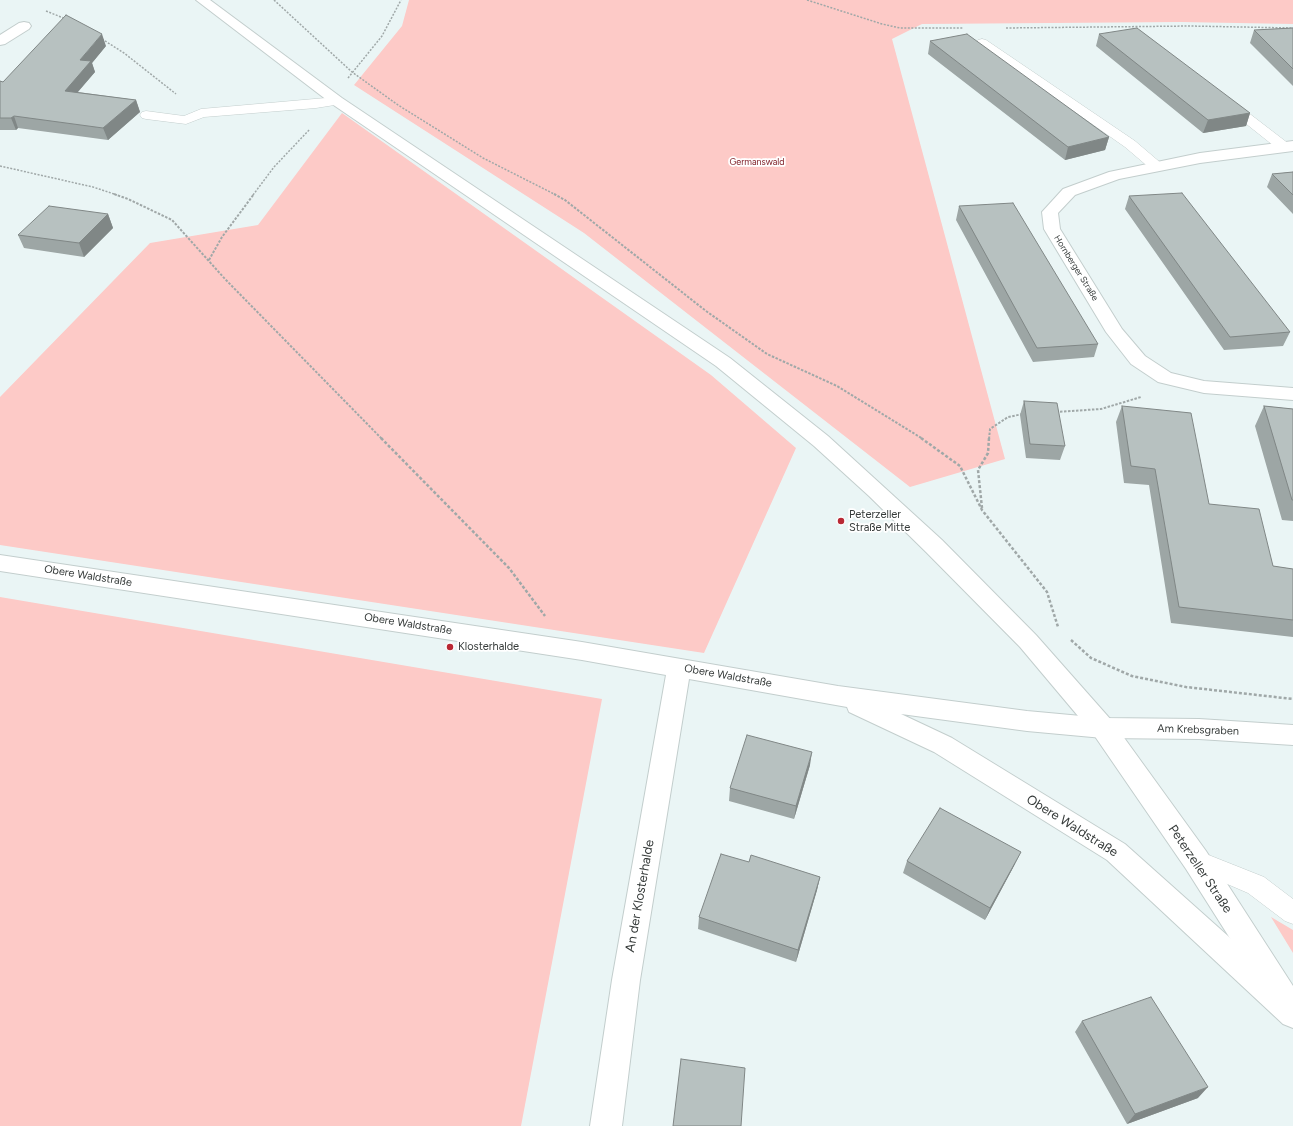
<!DOCTYPE html>
<meta charset="utf-8">
<style>
body{margin:0}
canvas{display:block;background:#eaf5f5}
</style>
<canvas width="1293" height="1126"></canvas>
<script>
const g = document.querySelector('canvas').getContext('2d');
g.lineJoin = 'round';
function paint(path, color) { g.fillStyle = color; g.fill(path, 'evenodd'); }
const poly = rows => new Path2D(rows.map(r => 'M' + r).join(''));
function trace(path, color, width, dash) { g.strokeStyle = color; g.lineWidth = width; g.lineCap = dash ? 'butt' : 'round'; g.setLineDash(dash || []); g.stroke(path); }
function drawText(font, color, halo, rows, align = 'center') {
  g.font = font + ' Figtree,sans-serif'; g.lineWidth = 3.5; g.setLineDash([]); g.textBaseline = 'middle'; g.strokeStyle = halo; g.fillStyle = color; for (const [text, x, y, turn = 0] of rows) {
    g.save(); g.translate(x, y); g.rotate((+turn || 0) * Math.PI / 180); g.textAlign = isNaN(turn) ? turn : align; if (halo) g.strokeText(text, 0, 0); g.fillText(text, 0, 0); g.restore();
  }
}
paint(poly([
 [409,0,1293,0,1293,24,1181,22,922,24,892,39,1005,459,910,487,584,233,354,85,402,26],
 [342,113,711,375,796,448,704,653,0,545,0,397,150,243,258,225],
 [0,597,602,699,521,1126,0,1126],
 [1271,917,1293,930,1293,953]
]), '#fdcac7');
const service = poly([
 [982,39,986,40,1135,141,1162,164,1164,167,1162,170,1152,170,1125,147,978,44,976,42,978,40,982,39],
 [337,97,341,98,343,101,341,104,316,108,204,117,186,124,146,119,142,118,140,115,142,112,146,111,184,116,201,109,337,97],
 [1229,100,1233,101,1289,144,1291,147,1289,150,1279,150,1225,107,1223,104,1225,101,1229,100],
 [1196,850,1264,877,1293,899,1293,924,1285,921,1248,893,1188,867,1184,860,1188,853,1196,850]
]);
const minor = poly([
 [24,22,29,23,31,26,29,29,5,44,0,45,0,35,19,23,24,22],
 [1293,141,1293,151,1200,163,1119,179,1075,195,1058,213,1060,229,1122,329,1145,356,1171,373,1204,381,1293,388,1293,400,1204,393,1158,382,1131,364,1106,332,1044,229,1042,212,1063,189,1109,172,1200,153,1293,141],
 [0,555,582,642,838,686,1027,711,1103,718,1112,721,1115,728,1112,735,1103,738,1027,731,901,714,952,738,1125,844,1293,994,1293,1028,1283,1024,1107,860,934,752,849,712,847,707,689,679,640,980,622,1126,590,1126,612,980,666,675,582,660,0,571,0,555]
]);
const tertiary = poly([
 [1103,718,1199,719,1293,725,1293,745,1199,739,1103,738,1094,735,1091,728,1094,721,1103,718]
]);
const secondary = poly([
 [196,0,210,0,342,98,730,358,828,436,942,540,1036,635,1112,721,1206,851,1293,986,1293,1026,1283,1022,1186,869,1094,735,1020,647,926,552,869,496,814,446,716,366,332,104,196,0]
]);
trace(service, '#c3cecd', 1);
trace(minor, '#c3cecd', 2);
trace(tertiary, '#c3cecd', 2);
trace(secondary, '#c3cecd', 2);
trace(poly([
 [274,0,352,72,398,105,483,158,556,195],
 [807,0,882,24,900,28,963,28],
 [46,11,66,19],
 [1006,28,1190,26,1293,28],
 [102,39,124,53,176,94],
 [348,78,382,36,401,0],
 [0,166,93,187,117,195],
 [253,195,274,167,310,129]
]), '#a0a8a8', 1.5, [2, 1.5]);
trace(poly([
 [114,194,128,199,172,220,225,279,382,439],
 [554,194,565,200,706,311,767,354,837,386,923,439],
 [209,260,222,237,254,194],
 [1056,412,1101,409,1141,397],
 [989,439,990,429,1008,417,1023,414]
]), '#a0a8a8', 2, [2.5, 1.5]);
trace(poly([
 [381,438,509,568,545,616],
 [921,438,960,466,982,510,1047,592,1058,627],
 [982,508,978,470,988,453,989,438],
 [1071,640,1091,658,1132,676,1186,687,1293,699]
]), '#a0a8a8', 2.5, [3, 2]);
paint(service, '#fff');
paint(minor, '#fff');
paint(tertiary, '#fff');
paint(secondary, '#fff');
paint(poly([
 [1293,28,1293,86,1250,43,1254,30],
 [1099,34,1250,113,1246,126,1203,133,1096,46],
 [930,41,1109,137,1105,150,1065,160,928,54],
 [106,46,92,63,95,72,78,92,136,100,140,112,108,140,18,128,16,130,0,130,0,81,3,82],
 [1293,172,1293,214,1267,187,1272,174],
 [1129,196,1290,332,1283,346,1224,350,1125,209],
 [959,206,1098,344,1094,357,1033,362,956,220],
 [108,214,113,228,84,257,24,248,18,235],
 [1024,401,1065,446,1060,460,1026,458,1020,415],
 [1122,406,1209,504,1273,566,1293,569,1293,637,1171,623,1149,485,1124,483,1116,422],
 [1264,406,1293,409,1293,521,1282,520,1255,426],
 [810,765,794,819,729,801,730,788],
 [907,861,1015,864,985,920,903,873],
 [749,862,820,877,817,890,796,962,698,929,699,917],
 [1082,1021,1198,1098,1127,1124,1075,1032]
]), '#9da6a5');
paint(poly([
 [102,34,106,46,92,63,95,72,69,102,65,91,80,60],
 [136,100,140,112,108,140,103,128],
 [1250,113,1246,126,1203,133,1208,120],
 [14,116,18,128,16,130,11,118],
 [1109,137,1105,150,1065,160,1068,147],
 [108,214,113,228,84,257,79,243],
 [812,752,810,765,794,819,796,806],
 [1021,852,1015,864,985,920,990,908],
 [820,877,817,890,796,962,798,950],
 [1208,1087,1198,1098,1127,1124,1135,1114]
]), '#808786');
const building = poly([
 [66,15,102,34,80,60,91,61,65,91,136,100,103,128,14,116,11,118,0,118,0,81,3,82,66,15],
 [1137,28,1250,113,1208,120,1099,34,1137,28],
 [1293,28,1293,69,1254,30,1293,28],
 [967,34,1109,137,1068,147,930,41,967,34],
 [1293,172,1293,195,1272,174,1293,172],
 [1182,193,1290,332,1230,337,1129,196,1182,193],
 [1013,203,1098,344,1037,348,959,206,1013,203],
 [49,206,108,214,79,243,18,235,49,206],
 [1024,401,1057,403,1065,446,1030,444,1024,401],
 [1122,406,1191,413,1209,504,1259,509,1273,566,1293,569,1293,620,1179,607,1155,469,1131,466,1122,406],
 [1264,406,1293,409,1293,500,1292,500,1264,406],
 [747,735,812,752,796,806,730,788,747,735],
 [940,808,1021,852,990,908,907,861,940,808],
 [721,854,749,862,751,855,820,877,798,950,699,917,721,854],
 [1151,997,1208,1087,1135,1114,1082,1021,1151,997],
 [681,1059,745,1068,741,1126,673,1126,681,1059]
]);
paint(building, '#b7c1c0');
trace(building, '#808786', 1);
for (const [x, y, r, color] of [
 [841,521,4,"#b92834"],
 [450,647,4,"#b92834"]
]) { const dot = new Path2D(); dot.arc(x, y, r, 0, 2 * Math.PI); g.fillStyle = color; g.fill(dot); trace(dot, '#fff', 1.5); }
drawText('9px', '#7a171f', '#fff', [
 ["Germanswald",757,162]
]);
drawText('9px', '#363b3a', '#fff', [
 ["Hornberger Straße",1076,268,58]
]);
drawText('11px', '#363b3a', '#fff', [
 ["Peterzeller",849,515],
 ["Straße Mitte",849,528],
 ["Klosterhalde",458,647]
], 'left');
drawText('11px', '#363b3a', '#fff', [
 ["Obere Waldstraße",88,576,9],
 ["Obere Waldstraße",408,624,9],
 ["Obere Waldstraße",728,676,10],
 ["Am Krebsgraben",1198,730,2]
]);
drawText('13px', '#363b3a', '#fff', [
 ["Obere Waldstraße",1072,826,32],
 ["Peterzeller Straße",1200,869,56],
 ["An der Klosterhalde",640,896,-80]
]);
</script>
